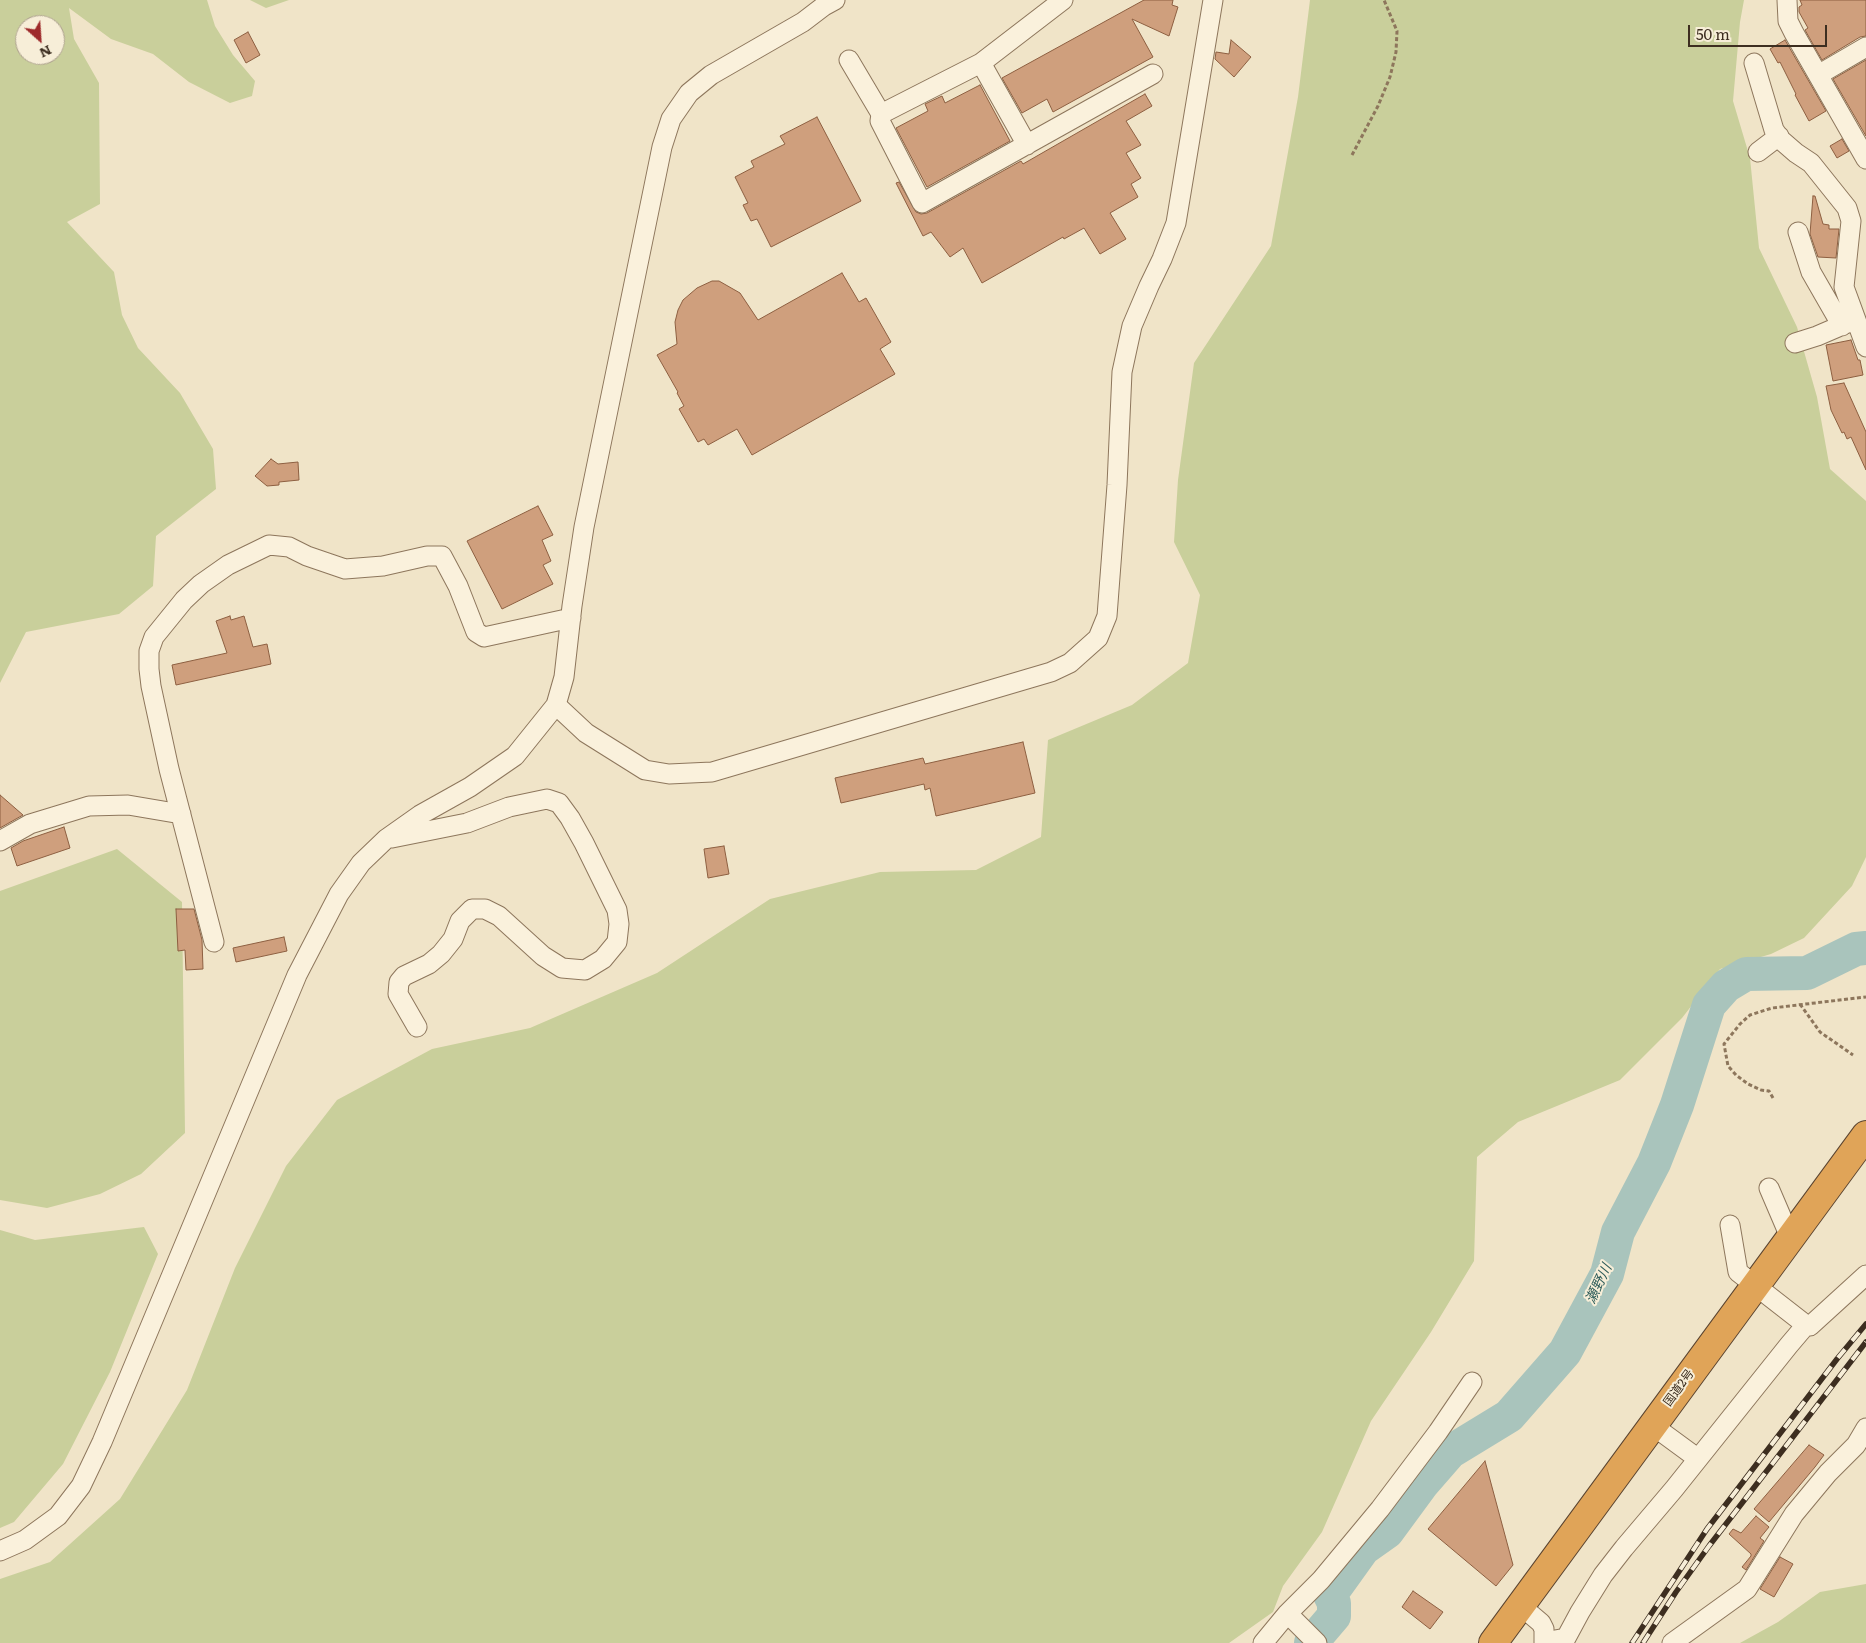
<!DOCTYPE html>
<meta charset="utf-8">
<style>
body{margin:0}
#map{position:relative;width:1866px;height:1643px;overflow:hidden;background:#f0e4c8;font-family:Literata,serif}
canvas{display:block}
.north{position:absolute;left:15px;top:15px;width:50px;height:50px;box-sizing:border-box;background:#f7eed8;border:1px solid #ada18e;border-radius:50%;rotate:154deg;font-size:14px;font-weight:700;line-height:20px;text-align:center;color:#3d2e20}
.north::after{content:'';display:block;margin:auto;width:18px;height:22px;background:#9e2a2b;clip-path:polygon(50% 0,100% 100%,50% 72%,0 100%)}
.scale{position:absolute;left:1688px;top:25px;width:139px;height:22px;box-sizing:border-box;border:2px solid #3d2e20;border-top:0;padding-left:6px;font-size:15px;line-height:18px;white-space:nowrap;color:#3d2e20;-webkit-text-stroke:4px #f7eed8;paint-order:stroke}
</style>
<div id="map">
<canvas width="1866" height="1643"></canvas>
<div class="north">N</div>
<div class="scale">50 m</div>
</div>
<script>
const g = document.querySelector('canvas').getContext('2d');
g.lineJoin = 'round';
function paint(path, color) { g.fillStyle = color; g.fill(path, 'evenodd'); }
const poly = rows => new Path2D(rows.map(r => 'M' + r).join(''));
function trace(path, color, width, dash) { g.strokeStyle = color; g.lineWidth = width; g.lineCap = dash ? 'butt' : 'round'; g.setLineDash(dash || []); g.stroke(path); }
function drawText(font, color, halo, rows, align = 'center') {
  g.font = font + ' Literata,"Noto Sans JP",serif'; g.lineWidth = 4; g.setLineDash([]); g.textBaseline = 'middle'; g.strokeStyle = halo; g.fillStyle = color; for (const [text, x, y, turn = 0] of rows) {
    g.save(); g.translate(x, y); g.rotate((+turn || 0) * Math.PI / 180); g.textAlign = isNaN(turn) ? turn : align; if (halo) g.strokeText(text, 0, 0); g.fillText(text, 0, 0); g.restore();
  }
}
paint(poly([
 [0,0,207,0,215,26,233,55,255,81,252,96,230,103,189,82,153,54,111,39,69,8,74,39,99,83,100,204,67,222,114,272,122,315,138,348,180,393,213,449,216,489,156,536,153,586,119,614,26,632,0,683],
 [25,25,55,25,55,55,25,55],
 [250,0,289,0,266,8],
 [1310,0,1744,0,1740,22,1733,101,1750,158,1759,248,1797,327,1817,397,1830,469,1866,501,1866,857,1852,886,1804,938,1771,954,1720,969,1682,1018,1620,1080,1518,1122,1477,1157,1474,1261,1431,1332,1371,1421,1322,1532,1283,1586,1273,1612,1229,1643,0,1643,0,1579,50,1562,120,1499,187,1390,235,1268,286,1166,337,1100,432,1049,530,1028,657,973,770,899,880,872,976,870,1041,837,1048,740,1132,705,1188,663,1200,595,1174,542,1178,480,1194,363,1271,246,1298,97],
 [117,849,182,902,185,1133,141,1174,100,1194,47,1208,0,1200,0,891],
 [144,1227,158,1254,110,1372,63,1464,14,1522,0,1528,0,1230,35,1240],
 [1866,1584,1866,1643,1740,1643,1778,1622,1820,1592]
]), '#c9cf9b');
trace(poly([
 [1311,1643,1334,1616,1334,1603,1330,1595,1363,1549,1387,1532,1423,1483,1450,1452,1509,1416,1565,1352,1607,1274,1618,1232,1654,1163,1677,1105,1709,1005,1726,986,1746,974,1807,973,1856,949,1866,948]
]), '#a9c4bc', 34);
const building = poly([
 [1144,0,1173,0,1172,5,1178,7,1169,36,1132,19,1153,57,1053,112,1047,99,1022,113,1002,78,1144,0],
 [1800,0,1866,0,1866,36,1860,37,1822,60,1805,30,1808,28,1799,12,1799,7,1802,5,1800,0],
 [248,32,260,55,246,63,234,40,248,32],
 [1231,40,1251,57,1234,77,1215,59,1216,52,1229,54,1231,40],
 [1785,40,1826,111,1809,121,1795,95,1796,94,1780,62,1778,63,1770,49,1785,40],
 [1866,60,1866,136,1833,79,1866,60],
 [980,85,1010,141,927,187,896,128,928,111,925,104,942,96,945,103,980,85],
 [1145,94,1152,106,1126,121,1141,145,1126,153,1141,178,1131,184,1138,197,1110,213,1126,239,1100,254,1084,228,1064,239,1063,237,982,283,963,248,950,257,931,232,923,236,896,183,899,182,916,212,921,214,927,213,1021,161,1023,164,1145,94],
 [817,117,861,201,771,247,757,219,751,221,743,205,748,203,735,177,754,167,751,161,785,144,780,136,817,117],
 [1842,139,1849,151,1837,158,1830,146,1842,139],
 [1813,196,1815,196,1823,224,1829,225,1829,229,1839,229,1836,258,1818,257,1810,234,1813,196],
 [842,273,859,302,866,298,891,342,880,349,895,374,752,455,737,429,708,445,704,439,698,442,679,409,684,406,677,393,678,392,657,355,677,344,675,322,678,310,683,300,697,288,712,281,719,281,740,293,758,320,842,273],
 [1851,340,1858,360,1860,360,1863,375,1833,381,1826,345,1851,340],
 [1844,383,1866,432,1866,470,1851,437,1847,439,1844,432,1842,433,1831,410,1826,386,1844,383],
 [271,459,278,464,298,462,299,480,279,482,279,485,267,486,255,476,271,459],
 [538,506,553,535,542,540,551,561,543,565,553,584,502,609,467,541,538,506],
 [230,616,231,620,244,616,253,647,267,644,271,664,176,685,172,665,227,653,216,621,230,616],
 [1023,742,1035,793,936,816,930,788,925,790,924,784,841,803,835,778,923,758,925,764,1023,742],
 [0,795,23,815,0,828,0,795],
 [64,827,70,848,17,866,11,848,23,841,64,827],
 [724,846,729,874,708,878,704,849,724,846],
 [176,909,194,909,202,940,203,969,186,970,185,950,178,951,176,909],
 [284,937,287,951,236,962,233,948,284,937],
 [1809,1445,1824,1455,1815,1467,1769,1522,1754,1509,1809,1445],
 [1485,1461,1513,1565,1496,1586,1428,1529,1485,1461],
 [1756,1516,1769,1527,1760,1538,1764,1541,1746,1570,1742,1567,1751,1556,1751,1554,1729,1534,1733,1529,1741,1533,1756,1516],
 [1780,1557,1793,1564,1774,1597,1760,1589,1780,1557],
 [1413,1591,1443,1612,1430,1629,1402,1607,1413,1591]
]);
paint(building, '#cf9f7d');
trace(building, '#8d5f41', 1);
const minor = poly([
 [1063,0,981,63,881,114,880,121,922,203,1153,74],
 [1787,0,1788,21,1794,33,1866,159],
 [849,60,881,114],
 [981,63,1027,145],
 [1754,63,1774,130,1781,140,1796,153,1811,163,1847,208,1851,221,1844,287,1866,347],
 [1818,75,1866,47],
 [1758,152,1779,136],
 [1798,232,1811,272,1842,326],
 [1795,343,1817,336,1852,321],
 [556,705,586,733,645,770,669,774,712,772,1051,672,1070,663,1098,638,1107,616,1117,485,1122,372,1132,326,1149,286,1162,259,1176,223,1213,0],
 [392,838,467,823,509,807,547,799,559,803,570,818,584,843,617,910,619,924,617,942,603,959,585,970,562,968,543,956,499,916,485,909,472,909,460,921,453,939,441,954,429,964,404,976,399,982,398,994,417,1027],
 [0,841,30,824,89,806,128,805,181,814],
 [214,942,169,769,151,686,149,669,149,651,154,637,184,600,201,584,228,565,269,545,289,547,307,556,345,569,383,566,427,556,442,556,458,586,476,632,484,637,571,618],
 [1769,1188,1790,1237],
 [1730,1225,1738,1272,1806,1325,1810,1326,1866,1275],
 [1652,1425,1697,1458],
 [0,1551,25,1540,58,1516,81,1486,102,1442,297,975,339,894,361,863,386,839,420,815,470,787,515,756,556,705,564,677,572,606,584,527,662,147,671,119,689,93,711,75,803,22,824,6,835,0],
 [1521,1606,1541,1623,1544,1629,1544,1643],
 [1290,1616,1317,1643],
 [1544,1642,1566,1638,1580,1612,1603,1575,1624,1548,1674,1489,1789,1345,1806,1325],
 [1263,1643,1287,1614,1321,1580,1380,1509,1438,1432,1472,1382],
 [1672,1643,1747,1589,1794,1514,1828,1473,1856,1445,1866,1428]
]);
const highway = poly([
 [1493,1643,1866,1135]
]);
trace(minor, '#8d765c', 21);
trace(highway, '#5b4430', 30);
trace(poly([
 [1352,155,1378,106,1390,77,1396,52,1397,31,1384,0],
 [1800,1004,1820,1032,1853,1055],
 [1773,1098,1769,1091,1761,1090,1748,1084,1736,1075,1728,1066,1724,1044,1740,1024,1750,1015,1772,1008,1866,997]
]), '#8d765c', 3, [4, 2.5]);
trace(minor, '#faf1dc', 19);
trace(highway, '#e0a458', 28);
const rail = poly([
 [1632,1643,1707,1529,1837,1359,1866,1324],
 [1643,1643,1676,1592,1709,1546,1866,1342]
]);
trace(rail, '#3d2e20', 5.5);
trace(rail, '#f7eed8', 4, [11]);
drawText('12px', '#3d2e20', '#f7eed8', [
 ["国道2号",1679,1388,-54]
]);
drawText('italic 14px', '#2f5d5a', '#f7eed8', [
 ["瀬野川",1599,1284,-65]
]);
</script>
